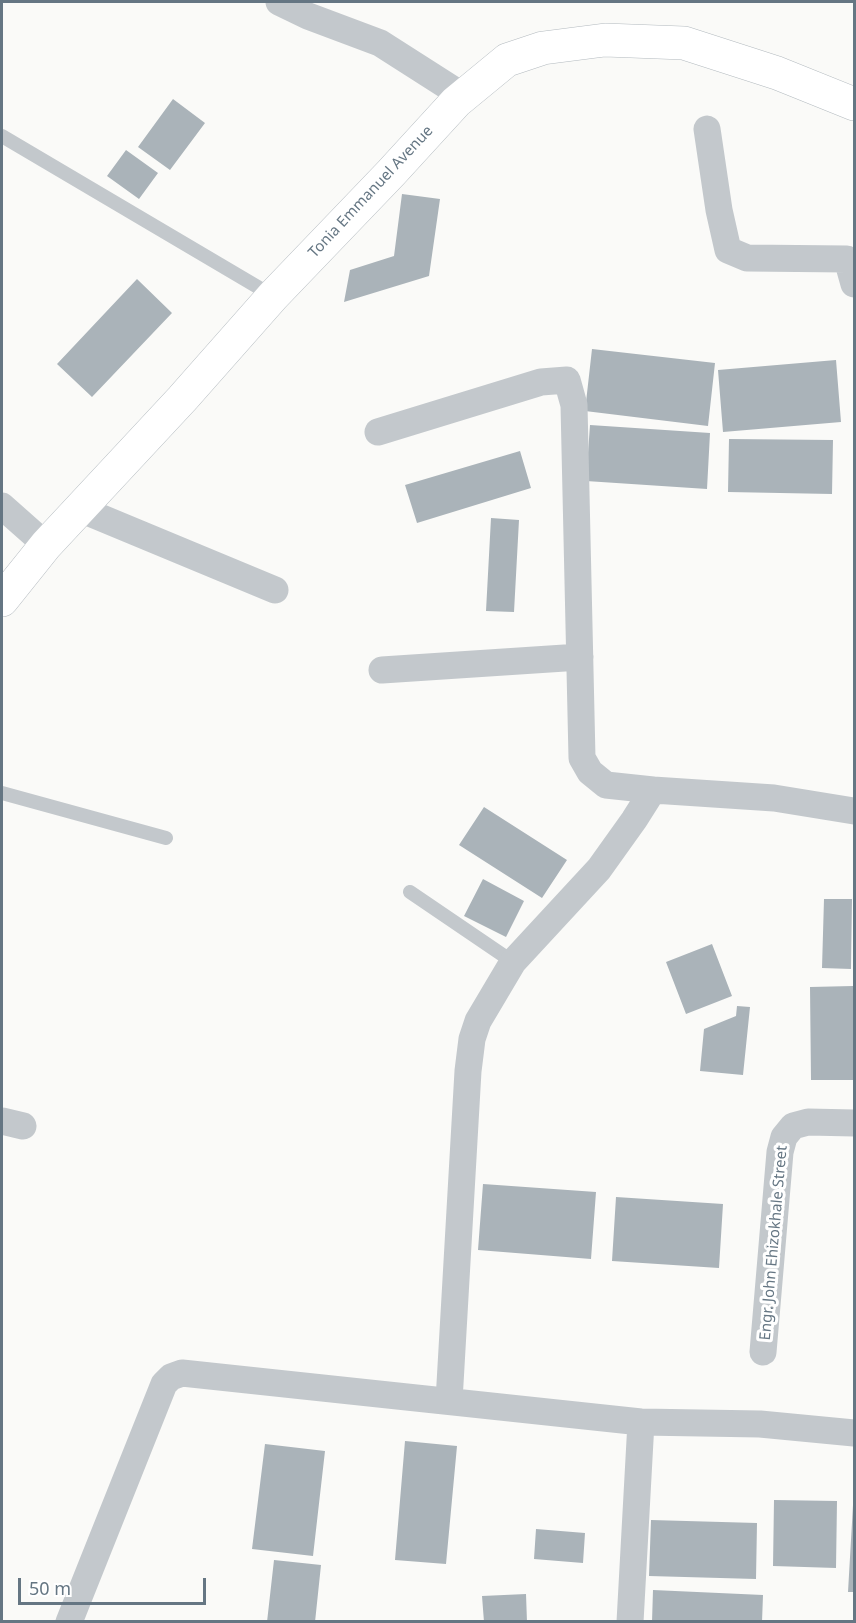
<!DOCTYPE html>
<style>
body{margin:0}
#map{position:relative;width:856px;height:1623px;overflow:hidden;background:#fafaf8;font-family:"Noto Sans",sans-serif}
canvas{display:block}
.frame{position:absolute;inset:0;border:3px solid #657683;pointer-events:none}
.scale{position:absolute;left:18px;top:1578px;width:188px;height:27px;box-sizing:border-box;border:3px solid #657683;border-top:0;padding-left:8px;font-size:18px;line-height:21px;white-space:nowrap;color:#657683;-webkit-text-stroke:4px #fff;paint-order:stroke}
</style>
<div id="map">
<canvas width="856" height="1623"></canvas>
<div class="frame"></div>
<div class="scale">50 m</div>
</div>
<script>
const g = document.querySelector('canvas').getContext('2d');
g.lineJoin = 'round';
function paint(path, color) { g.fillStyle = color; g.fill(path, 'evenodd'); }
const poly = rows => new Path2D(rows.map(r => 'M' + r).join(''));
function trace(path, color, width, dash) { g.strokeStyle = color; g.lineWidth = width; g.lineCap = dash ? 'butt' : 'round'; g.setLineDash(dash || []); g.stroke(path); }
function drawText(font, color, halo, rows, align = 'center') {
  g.font = font + ' "Noto Sans",sans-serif'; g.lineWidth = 6; g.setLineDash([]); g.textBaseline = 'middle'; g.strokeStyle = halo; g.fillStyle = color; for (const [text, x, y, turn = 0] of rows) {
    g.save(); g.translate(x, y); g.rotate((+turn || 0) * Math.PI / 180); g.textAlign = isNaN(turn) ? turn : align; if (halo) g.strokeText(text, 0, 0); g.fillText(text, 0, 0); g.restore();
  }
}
paint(poly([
 [173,99,205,123,170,170,138,147],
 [126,150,158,173,139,199,107,176],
 [402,194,440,199,429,276,344,302,350,270,394,256],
 [137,279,172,313,92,397,57,364],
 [592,349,715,363,708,426,585,411],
 [836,360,841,422,723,432,718,370],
 [590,425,710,433,707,489,586,481],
 [729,439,833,440,832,494,728,492],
 [520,451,531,488,417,523,405,485],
 [491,518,519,520,514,612,486,611],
 [484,807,567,860,542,898,459,845],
 [483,879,524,901,506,937,464,916],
 [824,899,852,899,851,969,822,968],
 [712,944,732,996,686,1014,666,962],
 [853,986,853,1080,811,1080,810,987],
 [737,1006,750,1007,743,1075,700,1071,704,1029,736,1016],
 [483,1184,596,1192,591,1259,478,1250],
 [616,1197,723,1204,719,1268,612,1261],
 [405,1441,457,1446,446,1564,395,1560],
 [265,1444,325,1451,313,1556,252,1549],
 [774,1500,837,1501,836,1568,773,1566],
 [853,1505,854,1505,854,1592,848,1592],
 [651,1520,757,1523,756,1579,649,1576],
 [536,1529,585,1533,583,1563,534,1559],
 [274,1560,321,1565,315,1622,267,1622],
 [653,1590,763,1595,762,1622,652,1622],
 [526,1594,527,1622,484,1622,482,1596]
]), '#aab3b9');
const secondary = poly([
 [2,600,46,545,182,399,273,296,391,173,456,102,507,60,543,48,605,40,684,43,777,73,854,104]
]);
trace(secondary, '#b3babf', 34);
trace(poly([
 [2,136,273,296],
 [2,793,166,838],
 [410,892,513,962]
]), '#c3c8cc', 14);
trace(poly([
 [279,2,308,16,380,43,463,96],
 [707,129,719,210,728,250,747,258,847,259,854,284],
 [378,432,541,382,567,380,574,405,582,758,590,772,606,785,653,790],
 [2,506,46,545],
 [80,509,275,590],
 [382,670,580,657],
 [2,1121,23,1126],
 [763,1352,780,1152,784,1137,793,1126,808,1122,854,1123],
 [449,1401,468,1071,472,1039,478,1021,513,962,599,869,634,820,653,790,774,798,854,811],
 [69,1622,164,1384,171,1377,182,1373,641,1422,760,1424,854,1433],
 [630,1622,641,1422]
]), '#c3c8cc', 27);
trace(secondary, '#fff', 33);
drawText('15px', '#657683', '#fff', [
 ["Tonia Emmanuel Avenue",371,192,-47],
 ["Engr. John Ehizokhale Street",774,1243,-85]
]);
</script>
